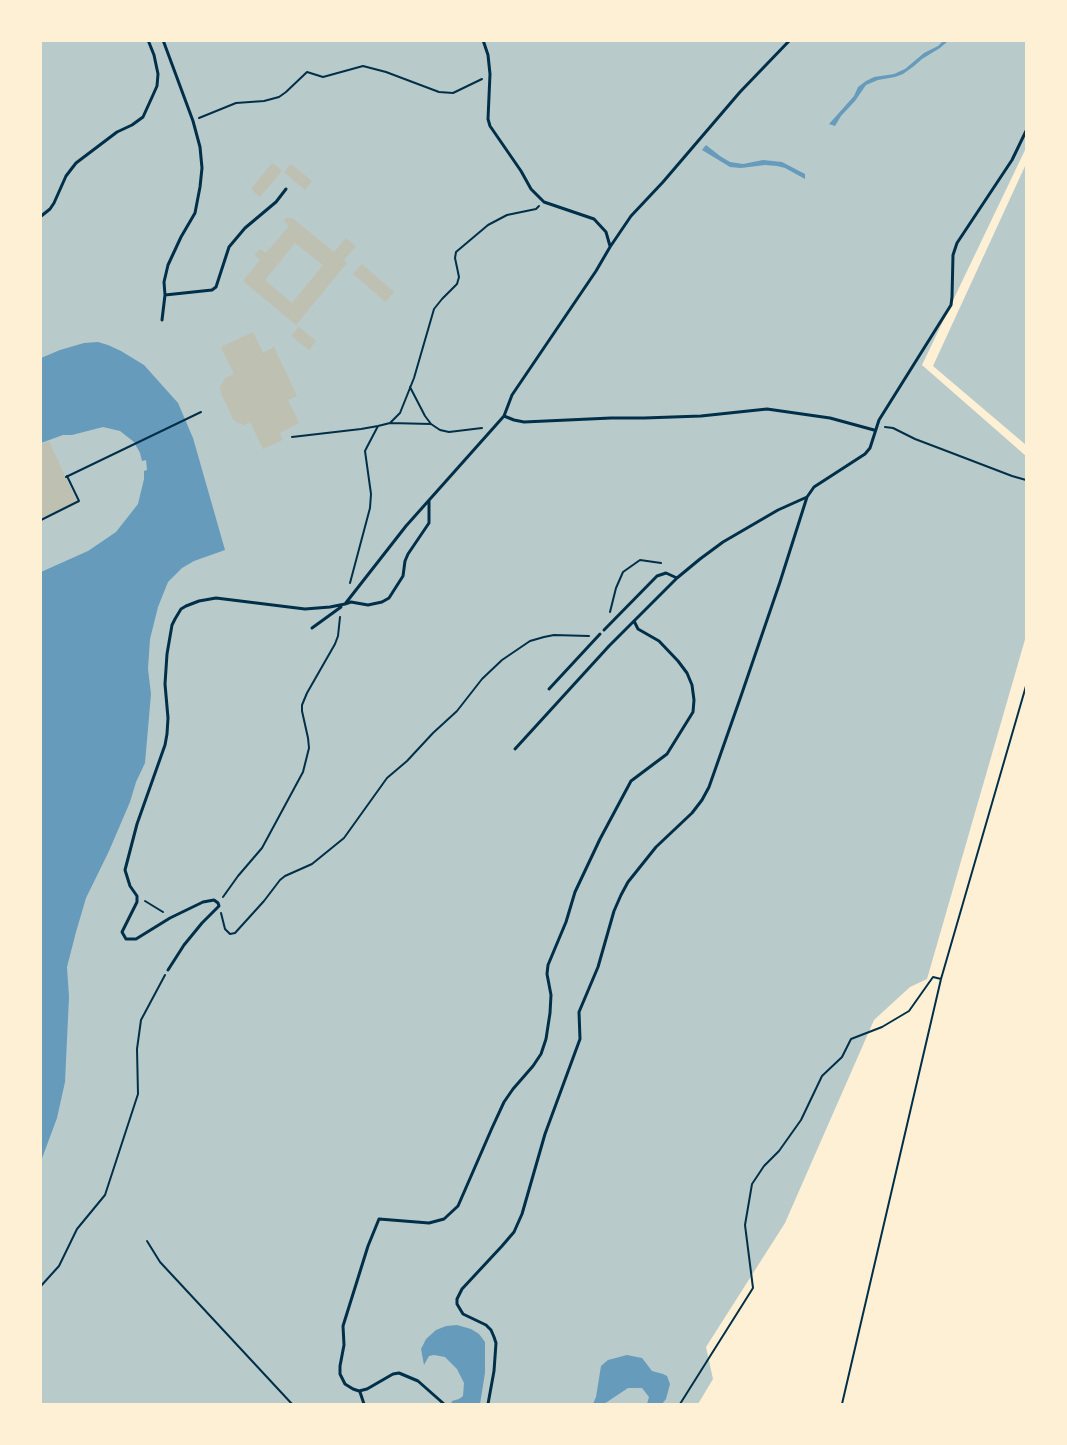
<!DOCTYPE html>
<style>
body{margin:0}
#map{position:relative;width:1067px;height:1445px;overflow:hidden;background:#fdf0d5;font-family:Signika,sans-serif}
canvas{display:block}
.frame{position:absolute;inset:0;border:42px solid #fdf0d5;pointer-events:none}
</style>
<div id="map">
<canvas width="1067" height="1445"></canvas>
<div class="frame"></div>
</div>
<script>
const g = document.querySelector('canvas').getContext('2d');
g.lineJoin = 'round';
function paint(path, color) { g.fillStyle = color; g.fill(path, 'evenodd'); }
const poly = rows => new Path2D(rows.map(r => 'M' + r).join(''));
function trace(path, color, width, dash) { g.strokeStyle = color; g.lineWidth = width; g.lineCap = dash ? 'butt' : 'round'; g.setLineDash(dash || []); g.stroke(path); }
paint(poly([
 [41,41,1026,41,1026,148,922,365,1026,456,1026,636,927,979,910,987,874,1020,785,1223,706,1347,713,1379,698,1404,41,1404],
 [1026,164,1026,445,933,366]
]), '#b9caca');
paint(poly([
 [943,41,948,41,940,48,922,59,914,66,903,74,895,77,878,80,866,85,855,101,841,116,835,126,829,124,854,96,858,87,866,81,874,77,894,74,905,69,924,53,938,46],
 [706,145,720,156,730,162,743,164,763,160,782,162,805,174,805,179,785,168,777,166,765,165,741,168,730,167,702,150],
 [98,342,108,345,121,351,144,365,178,403,193,438,225,550,194,561,182,568,168,582,158,607,150,639,148,669,151,694,145,763,136,782,130,802,109,851,86,898,76,932,67,967,69,997,65,1082,57,1118,41,1161,41,572,88,551,116,532,138,504,144,479,144,471,147,470,146,460,142,461,140,453,134,442,120,431,103,427,72,435,63,435,41,443,41,358,60,350,84,343],
 [457,1325,471,1329,479,1334,485,1342,485,1373,480,1404,451,1404,452,1401,459,1399,463,1396,464,1383,457,1369,445,1357,434,1355,429,1356,424,1365,421,1349,426,1339,436,1330,446,1326],
 [627,1355,642,1358,652,1371,663,1374,667,1376,670,1384,666,1399,662,1404,647,1404,649,1397,642,1388,628,1388,604,1404,593,1404,596,1397,601,1366,608,1360]
]), '#669bbc');
paint(poly([
 [272,163,282,171,260,197,251,189],
 [291,164,312,181,305,190,284,172],
 [286,218,292,218,334,252,346,238,356,246,344,260,347,263,296,325,243,281,260,260,255,255,260,249,266,253,289,226,284,221],
 [295,243,323,265,292,303,265,280],
 [362,264,394,292,386,302,353,274],
 [299,327,316,341,309,350,291,336],
 [253,332,263,353,274,347,297,396,288,400,299,423,280,433,283,440,263,449,250,422,244,425,236,422,233,419,221,393,220,387,225,378,234,374,221,347],
 [49,441,77,502,42,518,40,515,40,445]
]), '#bec0b2');
trace(poly([
 [199,118,236,103,264,101,279,97,286,92,307,72,323,77,363,66,386,72,439,92,453,93,482,79],
 [410,387,425,416,431,424,440,430,449,432,482,428],
 [390,423,431,424],
 [885,427,893,428,915,439,944,450,1012,476,1026,480],
 [292,437,361,429,378,426],
 [66,477,201,412],
 [40,518,41,520,79,501,67,476],
 [350,583,370,508,371,494,365,451,367,447,378,426,390,423,400,413,414,378,434,309,442,299,457,284,459,277,455,258,456,252,488,225,507,215,536,209,539,206],
 [610,612,616,588,623,572,640,560,661,563],
 [223,897,238,876,262,848,303,772,309,748,308,738,302,711,302,705,307,693,335,644,338,636,340,617],
 [145,901,163,912],
 [221,913,225,929,230,934,235,933,264,901,280,880,285,876,312,864,344,838,387,778,407,761,433,733,457,711,482,679,502,660,530,641,544,637,554,635,589,636],
 [147,1241,160,1262,292,1404],
 [40,1287,59,1266,77,1229,105,1195,138,1094,137,1049,141,1020,165,975],
 [680,1404,753,1288,745,1225,752,1184,764,1166,779,1151,801,1120,822,1076,842,1057,851,1039,882,1027,909,1011,933,977,941,979],
 [842,1404,941,979,1026,686]
]), '#003049', 2);
trace(poly([
 [483,40,488,55,490,74,488,119,490,126,521,171,531,189,544,202,594,219,606,232,610,246],
 [40,217,50,209,54,203,66,176,76,163,117,132,132,125,143,117,153,95,157,86,158,74,154,55,148,40],
 [165,295,212,290,216,287,229,247,245,228,276,202,286,189],
 [162,320,165,295,164,282,168,265,181,237,195,213,200,187,202,168,200,147,193,121,163,40],
 [504,416,514,420,524,422,611,418,644,418,701,416,767,409,830,418,874,430],
 [429,500,429,523,408,554,405,561,403,576,389,598,382,602,368,605,351,602,345,604,406,526,504,416,512,395,596,271,610,247,631,216,663,182,740,92,790,40],
 [312,628,341,607],
 [604,630,657,576,666,573,677,578],
 [549,689,600,634],
 [515,749,609,646,677,578,700,559,723,542,778,510,807,497],
 [168,970,184,945,202,923,219,906,218,903,214,900,203,902,170,918,136,939,126,939,122,932,137,902,137,896,130,886,125,870,137,824,165,745,167,734,168,718,165,684,167,654,172,625,175,619,181,609,186,606,199,601,216,598,305,609,330,607,345,604],
 [360,1392,364,1404],
 [444,1404,418,1381,399,1373,393,1374,367,1389,359,1391,353,1389,345,1384,340,1374,340,1366,344,1345,343,1326,368,1246,379,1219,429,1223,444,1219,458,1206,492,1128,504,1102,513,1089,533,1066,541,1054,546,1039,550,1013,551,995,547,974,548,965,566,922,575,892,600,839,631,781,667,754,693,712,694,700,692,685,687,673,678,661,659,641,638,629,634,621],
 [488,1404,494,1371,496,1343,494,1337,491,1330,486,1325,463,1314,457,1304,457,1299,462,1289,502,1246,514,1232,522,1214,545,1134,580,1039,579,1012,598,967,614,911,621,895,628,882,656,847,692,813,702,800,709,787,741,696,780,582,807,497,814,487,865,454,870,448,879,420,951,305,952,297,953,255,957,243,1012,160,1026,131]
]), '#003049', 3);
</script>
